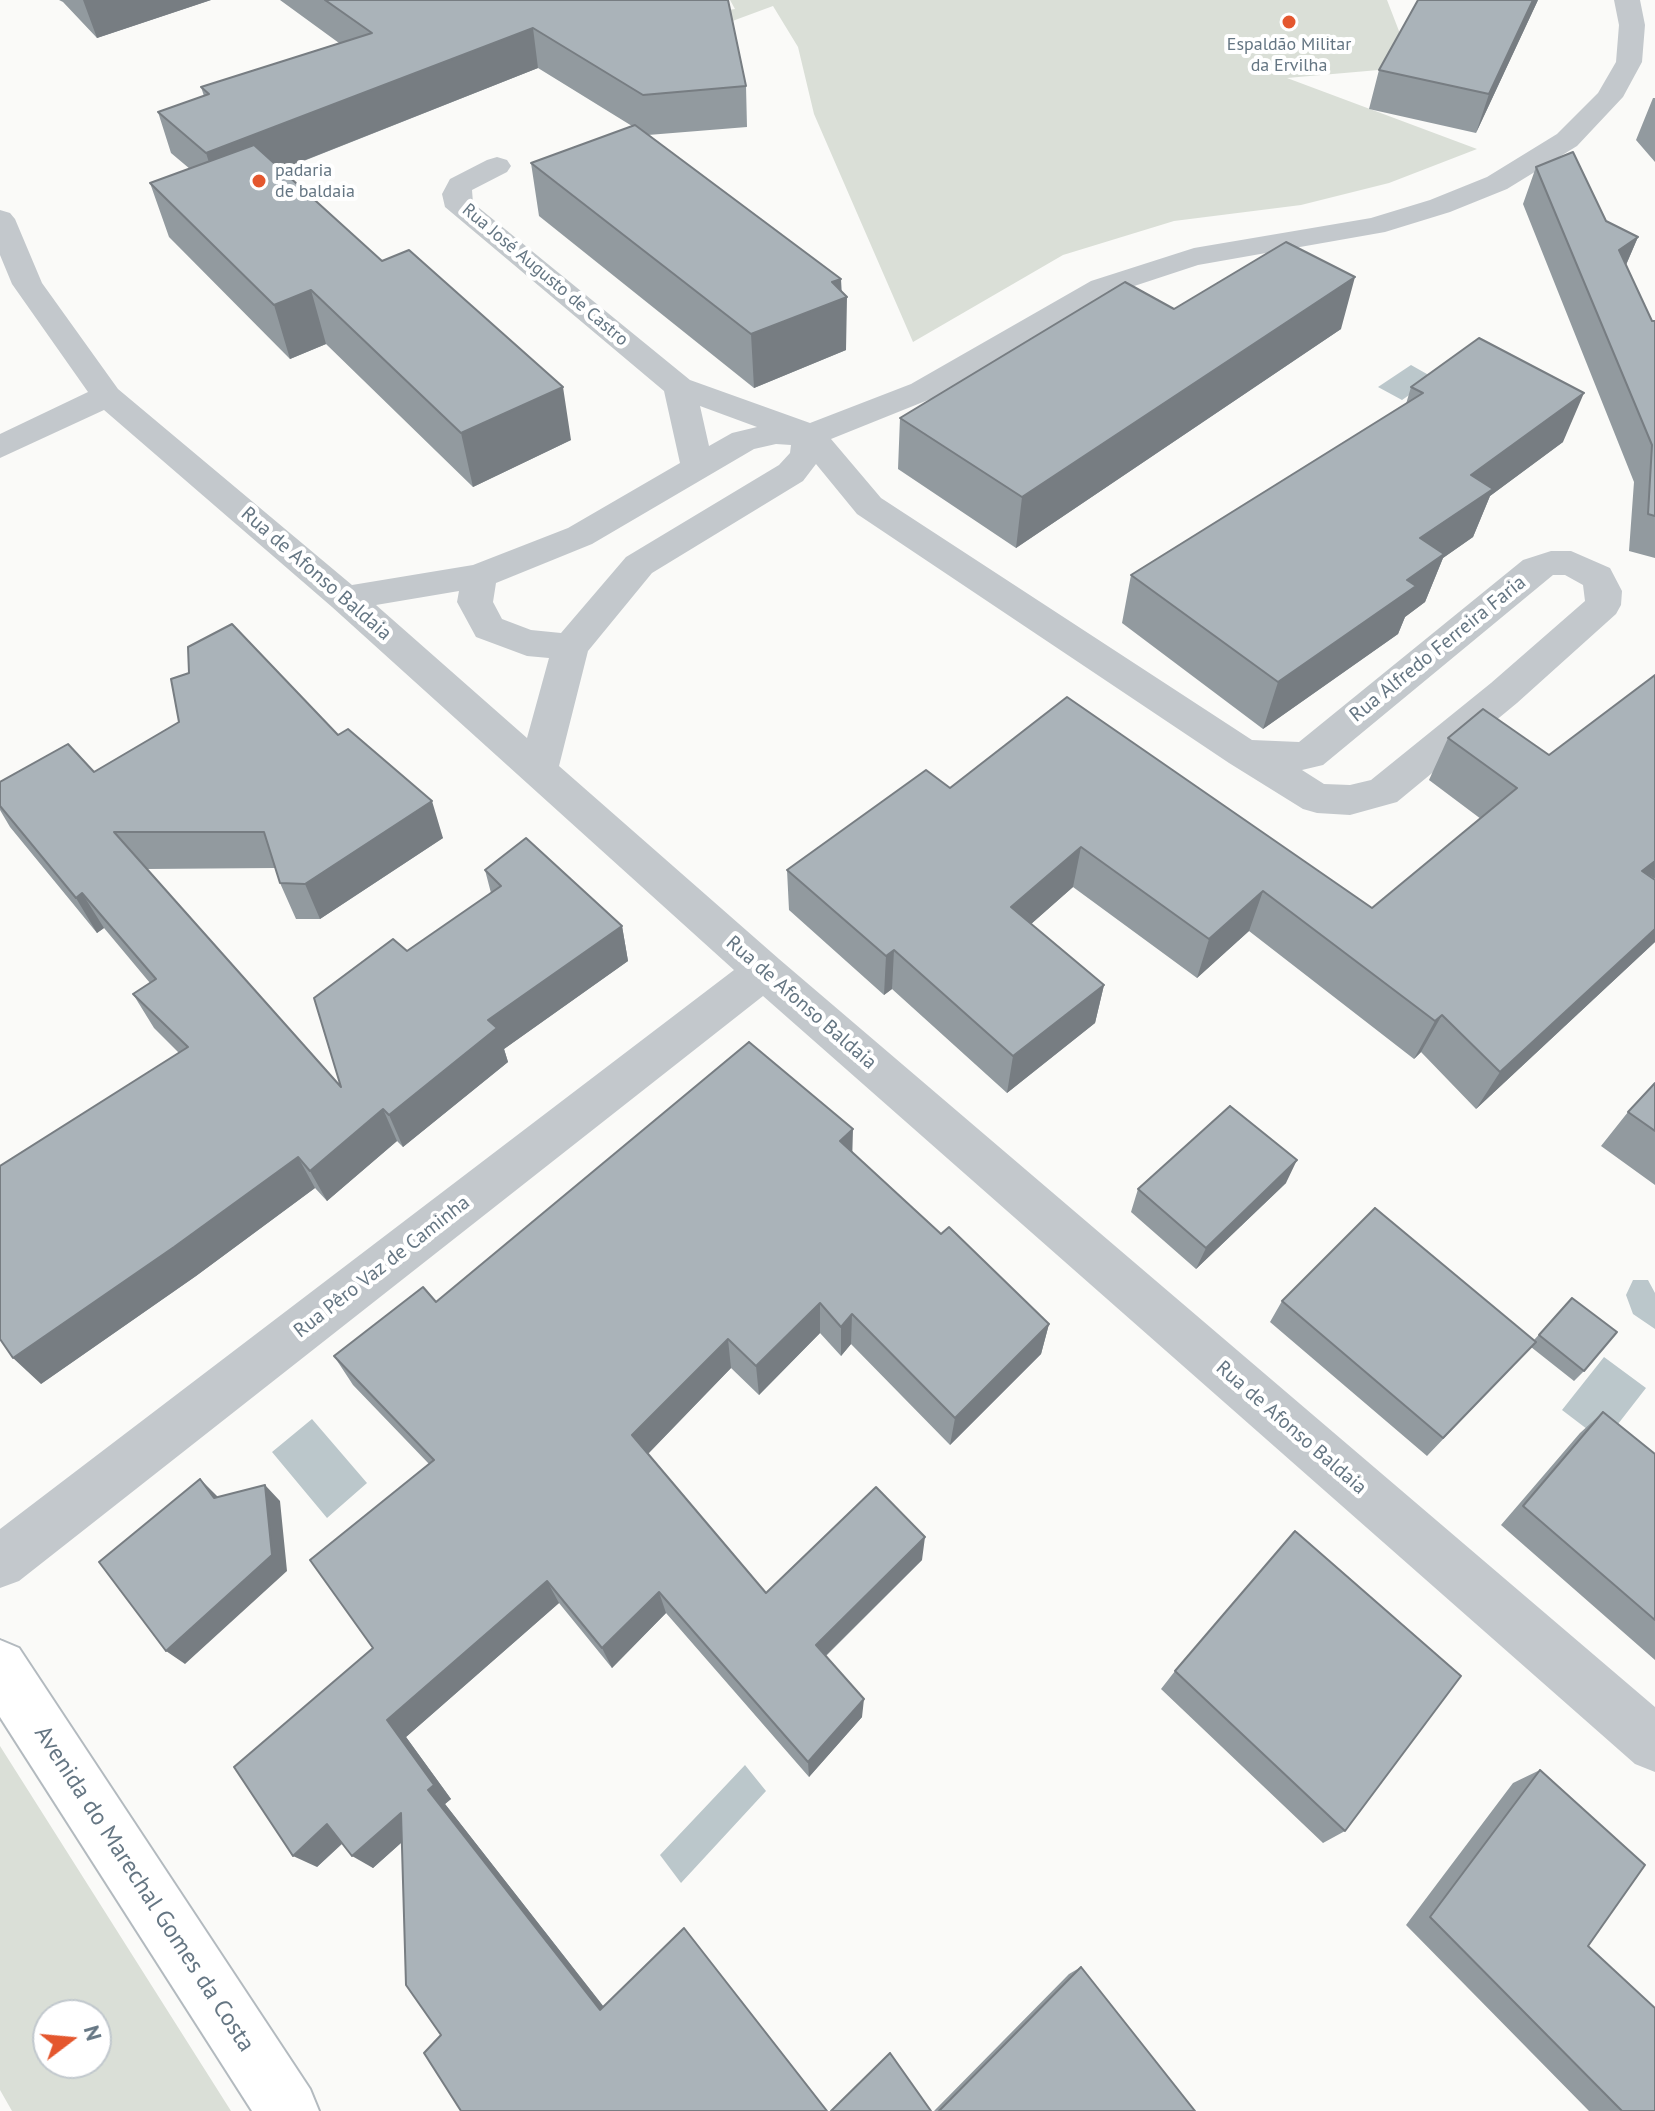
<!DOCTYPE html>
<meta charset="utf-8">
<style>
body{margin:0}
#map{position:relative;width:1655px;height:2111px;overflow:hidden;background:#fafaf8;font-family:"PT Sans",sans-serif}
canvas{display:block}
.north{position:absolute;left:32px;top:1999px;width:80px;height:80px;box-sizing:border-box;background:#fff;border:2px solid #c1c8cd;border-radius:50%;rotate:74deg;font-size:22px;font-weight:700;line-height:32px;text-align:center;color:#657683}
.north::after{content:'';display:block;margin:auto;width:28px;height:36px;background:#e4572e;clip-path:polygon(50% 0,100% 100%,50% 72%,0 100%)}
</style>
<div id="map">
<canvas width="1655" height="2111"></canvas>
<div class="north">N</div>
</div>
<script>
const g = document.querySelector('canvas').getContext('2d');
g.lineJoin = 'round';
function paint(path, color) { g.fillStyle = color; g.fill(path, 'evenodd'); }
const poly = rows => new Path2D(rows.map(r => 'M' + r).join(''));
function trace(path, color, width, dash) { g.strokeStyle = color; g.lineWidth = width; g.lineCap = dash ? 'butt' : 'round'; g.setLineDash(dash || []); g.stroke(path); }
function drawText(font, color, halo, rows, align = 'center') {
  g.font = font + ' "PT Sans",sans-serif'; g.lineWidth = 8; g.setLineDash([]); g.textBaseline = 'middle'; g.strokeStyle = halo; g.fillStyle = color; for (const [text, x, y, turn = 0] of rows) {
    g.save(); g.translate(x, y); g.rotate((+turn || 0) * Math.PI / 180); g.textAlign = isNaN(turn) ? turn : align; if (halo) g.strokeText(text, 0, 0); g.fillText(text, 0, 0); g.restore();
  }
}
paint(poly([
 [730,0,1387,0,1404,44,1390,69,1287,78,1477,149,1389,183,1301,205,1174,221,1063,255,913,342,814,114,798,47,773,6,600,70,687,16,735,9],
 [0,1746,231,2111,12,2111,0,2090],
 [48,2015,96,2015,96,2063,48,2063]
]), '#dadfd7');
paint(poly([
 [1411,365,1434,378,1402,400,1378,387],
 [1633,1280,1648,1280,1655,1293,1655,1329,1633,1314,1626,1295],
 [1604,1357,1646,1388,1604,1442,1562,1410],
 [312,1419,367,1483,327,1518,272,1452],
 [745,1765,766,1791,681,1883,660,1855]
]), '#bbc7cb');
const secondary = poly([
 [0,1640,19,1648,310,2089,319,2111,252,2111,0,1717,0,1640]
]);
trace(secondary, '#b3babf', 4);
paint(poly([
 [1614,0,1640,0,1645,25,1642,62,1623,97,1577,146,1507,189,1450,212,1385,232,1198,265,1113,293,933,398,831,439,881,498,1252,740,1299,742,1523,560,1551,551,1571,551,1610,568,1622,591,1621,605,1616,614,1517,703,1397,802,1350,815,1317,813,1303,809,1229,763,857,514,816,464,803,481,652,573,588,651,559,766,779,959,1655,1707,1655,1772,1635,1764,763,996,19,1581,0,1588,0,1529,734,970,332,607,104,410,0,458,0,434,88,392,12,284,0,255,0,210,10,213,15,219,42,283,118,389,352,585,473,565,568,528,680,463,664,391,445,207,442,194,450,179,487,160,497,157,507,160,511,166,507,172,472,190,473,203,690,380,810,423,911,384,1091,281,1194,248,1371,218,1430,200,1487,177,1557,134,1598,93,1616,62,1619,25,1614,0],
 [700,406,757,427,732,433,709,446,700,406],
 [776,444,791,445,790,453,779,465,626,557,561,633,531,630,502,619,493,602,496,583,592,544,754,449,776,444],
 [1553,575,1565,575,1583,585,1585,601,1491,683,1371,780,1350,785,1324,784,1302,770,1323,765,1553,575],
 [459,591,457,602,476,637,527,656,549,658,527,738,376,605,459,591]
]), '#c3c8cc');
paint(secondary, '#fff');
paint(poly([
 [59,0,211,0,97,38,63,2],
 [280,0,728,0,746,86,747,127,648,135,841,279,846,350,754,388,539,216,531,163,632,126,538,68,281,170,571,440,473,487,326,344,290,359,169,237,150,183,190,169,171,153,158,112,204,96,201,87,339,43],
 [1538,0,1476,133,1369,109,1379,70],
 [1653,98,1655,98,1655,162,1636,140],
 [1536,167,1606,221,1638,237,1626,265,1652,321,1655,321,1655,558,1629,551,1634,482,1523,204],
 [1174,309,1341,329,1016,548,898,469,900,418],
 [1411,387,1563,442,1490,496,1473,537,1443,558,1425,602,1405,617,1398,634,1263,729,1122,623,1131,575,1406,404],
 [1483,709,1655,942,1476,1109,1421,1052,1414,1059,1249,931,1197,978,1073,887,1031,924,1104,985,1095,1023,1007,1093,892,989,884,995,789,910,787,870,950,788,1372,908,1481,819,1429,780,1448,738],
 [338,735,443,838,320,919,296,919,280,883,275,868,147,869,341,1087,407,951,491,893,485,870,622,926,628,961,504,1049,508,1062,403,1147,397,1141,327,1201,315,1188,196,1276,41,1384,179,1053,154,1028,133,994,150,983,104,928,97,933,10,827,0,810,0,782,94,772],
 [1655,1083,1655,1185,1601,1146,1628,1112],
 [853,1153,941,1234,1049,1324,1041,1354,950,1445,851,1344,841,1356,820,1333,759,1395,731,1368,648,1454,766,1593,922,1560,826,1656,862,1717,809,1777,666,1613,612,1668,559,1603,406,1737,451,1799,445,1804,604,2007,827,2111,441,2035,402,1842,373,1868,342,1844,317,1867,373,1648,429,1464,353,1385,334,1356,436,1302],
 [1286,1183,1196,1269,1131,1212,1138,1189],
 [1572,1298,1584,1371,1574,1381,1531,1347,1427,1456,1270,1322,1282,1301,1534,1340],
 [1603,1412,1655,1454,1655,1660,1501,1525,1580,1433],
 [1175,1671,1345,1831,1323,1843,1161,1689],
 [1540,1770,1588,1946,1655,2111,1589,2111,1406,1925,1513,1783],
 [1081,1967,1195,2111,934,2111,1069,1974]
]), '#929a9f');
paint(poly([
 [83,0,211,0,97,38],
 [1533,0,1538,0,1476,133,1489,94],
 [533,28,538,68,219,194,206,153],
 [1638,237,1622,274,1619,250],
 [1355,277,1341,329,1016,548,1022,497],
 [841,279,841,299,847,297,846,350,754,388,751,334,832,282],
 [311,290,326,344,290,359,274,305],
 [563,387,571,440,473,487,461,433],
 [1584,393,1563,442,1490,496,1473,537,1443,558,1425,602,1405,617,1398,634,1263,729,1278,682,1420,538,1471,475],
 [432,801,443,838,320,919,305,884],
 [1081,847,1073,887,1005,947,1011,907],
 [1655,861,1655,879,1642,871],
 [1263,891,1249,931,1197,978,1209,939],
 [82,893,104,928,97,933,76,898],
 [622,926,628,961,504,1049,508,1062,403,1147,389,1115,488,1020],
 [1655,929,1655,942,1476,1109,1500,1072],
 [894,950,892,989,884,995,886,956],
 [1104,985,1095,1023,1007,1093,1013,1056],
 [1442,1015,1421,1052,1414,1059,1435,1021],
 [383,1109,397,1141,327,1201,310,1171],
 [853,1129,852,1164,840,1141],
 [298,1157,315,1188,196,1276,41,1384,13,1358],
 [1297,1160,1286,1183,1196,1269,1206,1248],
 [820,1303,820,1333,759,1395,756,1366],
 [852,1314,851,1344,841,1356,841,1327],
 [1049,1324,1041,1354,950,1445,955,1418],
 [728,1339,731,1368,640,1462,632,1435],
 [200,1479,217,1496,231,1515,214,1498],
 [265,1485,280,1501,287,1571,185,1664,166,1651],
 [925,1537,922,1560,817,1664,816,1645],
 [547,1581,559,1603,406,1737,451,1799,445,1804,610,2015,600,2010,428,1790,387,1720],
 [659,1592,666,1613,612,1668,602,1648],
 [864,1699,862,1717,809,1777,808,1762],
 [401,1813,420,1826,373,1868,352,1856],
 [327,1824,349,1837,317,1867,293,1856]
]), '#777d82');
const building = poly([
 [325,0,728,0,746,86,643,95,533,28,206,153,158,112,209,94,201,87,372,33,325,0],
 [1418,0,1533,0,1489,94,1379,70,1418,0],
 [635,125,841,279,832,282,847,297,751,334,531,163,635,125],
 [254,145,382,261,409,250,563,387,461,433,311,290,274,305,150,183,254,145],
 [1573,152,1606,221,1638,237,1619,250,1652,321,1655,321,1655,516,1648,514,1652,445,1536,167,1573,152],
 [1286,242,1355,277,1022,497,900,418,1125,282,1174,309,1286,242],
 [1479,338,1584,393,1471,475,1493,489,1420,538,1444,554,1407,580,1416,586,1278,682,1131,575,1423,393,1411,387,1479,338],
 [232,624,338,735,348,729,432,801,305,884,280,883,264,832,114,832,341,1087,314,998,393,939,407,951,501,886,485,870,526,838,622,926,488,1020,497,1028,389,1115,383,1109,310,1171,298,1157,174,1247,13,1358,0,1339,0,1166,188,1047,133,994,156,979,82,893,76,898,0,806,0,782,68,744,94,772,179,722,171,679,189,673,188,647,232,624],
 [1655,675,1655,861,1642,871,1655,880,1655,929,1500,1072,1442,1015,1435,1021,1263,891,1209,939,1081,847,1011,907,1104,985,1013,1056,894,950,886,956,787,870,926,770,950,788,1067,697,1372,908,1517,788,1448,738,1483,709,1549,755,1655,675],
 [749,1042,853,1129,840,1141,941,1234,949,1227,1049,1324,955,1418,852,1314,841,1327,820,1303,756,1366,728,1339,632,1435,766,1593,876,1487,925,1537,816,1645,864,1699,808,1762,659,1592,602,1648,547,1581,387,1720,434,1785,428,1790,600,2010,684,1928,827,2111,461,2111,424,2053,441,2035,406,1985,401,1813,352,1856,327,1824,293,1856,234,1767,373,1648,310,1560,434,1460,334,1356,423,1287,436,1302,749,1042],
 [1655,1083,1655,1131,1628,1112,1655,1083],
 [1230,1106,1297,1160,1206,1248,1138,1189,1230,1106],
 [1375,1208,1536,1342,1443,1438,1282,1301,1375,1208],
 [1572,1298,1617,1332,1584,1371,1539,1335,1572,1298],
 [1603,1412,1655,1454,1655,1620,1523,1506,1603,1412],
 [200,1479,214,1498,265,1485,272,1555,166,1651,99,1562,200,1479],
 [1295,1531,1461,1676,1345,1831,1175,1671,1295,1531],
 [1540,1770,1645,1865,1588,1946,1655,2008,1655,2111,1622,2111,1430,1917,1540,1770],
 [1081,1967,1195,2111,939,2111,1081,1967],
 [890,2053,931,2111,831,2111,890,2053]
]);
paint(building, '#aab3b9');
trace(building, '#777d82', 2);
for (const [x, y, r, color] of [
 [1289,22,8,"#e4572e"],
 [259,181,8,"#e4572e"]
]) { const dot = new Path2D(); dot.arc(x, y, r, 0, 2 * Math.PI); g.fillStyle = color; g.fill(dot); trace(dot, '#fff', 3); }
drawText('18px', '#657683', '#fff', [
 ["Espaldão Militar",1289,45],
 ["da Ervilha",1289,66],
 ["padaria",275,171,"left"],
 ["de baldaia",275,192,"left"]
]);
drawText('18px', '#657683', '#fff', [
 ["Rua José Augusto de Castro",545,275,40]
]);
drawText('20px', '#657683', '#fff', [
 ["Rua de Afonso Baldaia",316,574,41],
 ["Rua Alfredo Ferreira Faria",1438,649,-39],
 ["Rua de Afonso Baldaia",801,1003,41],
 ["Rua Pêro Vaz de Caminha",382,1267,-38],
 ["Rua de Afonso Baldaia",1291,1428,41]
]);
drawText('24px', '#657683', '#fff', [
 ["Avenida do Marechal Gomes da Costa",144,1889,57]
]);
</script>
